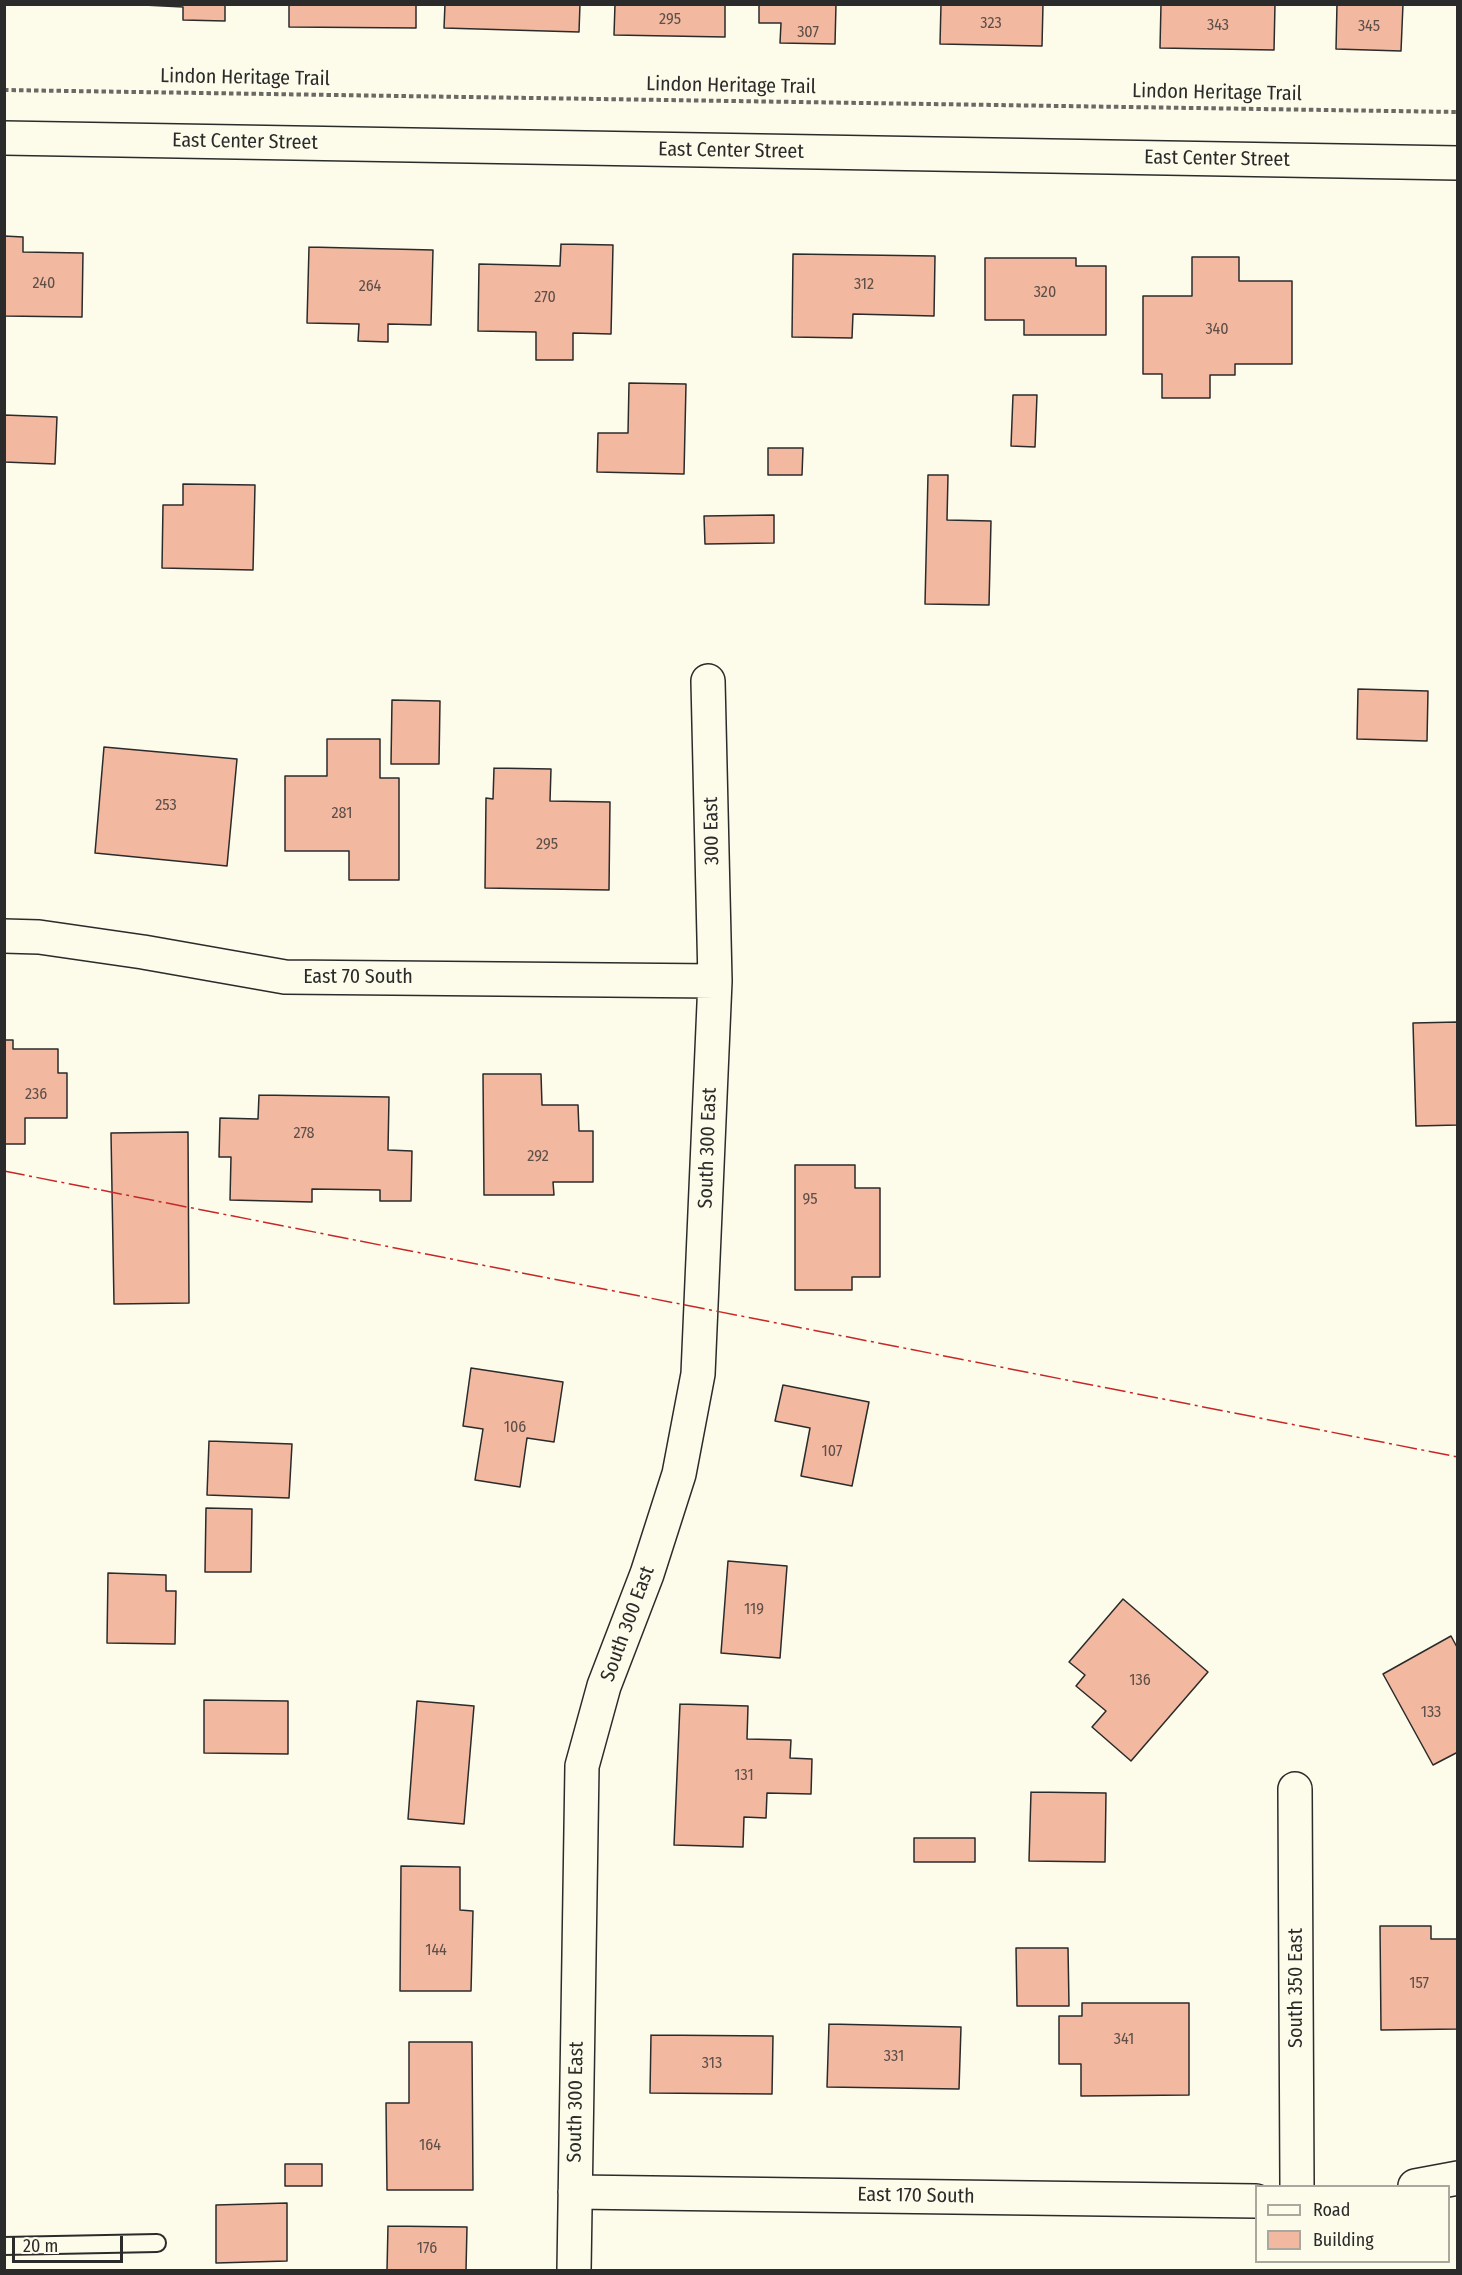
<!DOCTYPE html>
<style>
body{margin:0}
#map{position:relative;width:1462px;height:2275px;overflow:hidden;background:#fdfbea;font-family:"Fira Sans Condensed",sans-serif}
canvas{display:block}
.frame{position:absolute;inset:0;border:6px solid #2b2b2b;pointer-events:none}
.legend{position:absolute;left:1255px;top:2185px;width:195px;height:78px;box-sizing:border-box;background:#fdfbea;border:2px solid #a9a89e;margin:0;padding:8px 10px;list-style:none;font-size:18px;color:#2b2b2b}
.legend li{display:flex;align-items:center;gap:12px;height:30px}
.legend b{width:30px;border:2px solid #a9a89e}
.scale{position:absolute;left:12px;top:2236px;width:111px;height:27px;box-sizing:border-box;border:3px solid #2b2b2b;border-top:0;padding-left:8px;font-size:18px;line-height:21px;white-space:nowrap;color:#2b2b2b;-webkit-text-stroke:4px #fdfbea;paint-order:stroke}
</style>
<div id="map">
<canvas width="1462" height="2275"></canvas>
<div class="frame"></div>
<ul class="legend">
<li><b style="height:8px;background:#fdfbea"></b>Road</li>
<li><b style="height:16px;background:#f2b8a0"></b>Building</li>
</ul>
<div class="scale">20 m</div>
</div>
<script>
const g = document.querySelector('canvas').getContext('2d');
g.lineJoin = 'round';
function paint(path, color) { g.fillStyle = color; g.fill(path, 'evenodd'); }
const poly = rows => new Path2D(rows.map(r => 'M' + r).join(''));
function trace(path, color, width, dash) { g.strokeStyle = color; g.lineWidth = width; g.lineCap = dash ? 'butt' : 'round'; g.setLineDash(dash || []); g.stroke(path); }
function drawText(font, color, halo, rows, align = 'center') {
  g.font = font + ' "Fira Sans Condensed",sans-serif'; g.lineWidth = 4.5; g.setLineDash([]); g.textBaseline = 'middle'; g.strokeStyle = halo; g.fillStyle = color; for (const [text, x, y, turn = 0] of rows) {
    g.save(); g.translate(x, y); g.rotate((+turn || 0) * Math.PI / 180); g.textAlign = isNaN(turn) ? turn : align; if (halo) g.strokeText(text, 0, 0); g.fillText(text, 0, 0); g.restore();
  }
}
const building = poly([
 [124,4,225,4,225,21,183,20,183,7,124,4],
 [289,4,416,4,416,28,289,27,289,4],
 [445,4,580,4,579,32,444,28,445,4],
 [615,4,725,4,725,37,614,35,615,4],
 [759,4,836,4,835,44,780,43,781,23,759,23,759,4],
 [941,4,1043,4,1042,46,940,44,941,4],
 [1161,4,1275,4,1274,50,1160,48,1161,4],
 [1337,4,1403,4,1401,51,1336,49,1337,4],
 [4,236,23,237,23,252,83,253,82,317,4,316,4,236],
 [561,244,613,245,611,334,573,333,573,360,536,360,536,332,478,331,479,264,560,266,561,244],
 [309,247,433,250,431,325,388,324,388,342,358,341,359,324,307,323,309,247],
 [793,254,935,256,934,316,853,314,852,338,792,337,793,254],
 [1192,257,1239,257,1239,281,1292,281,1292,364,1235,364,1235,375,1210,375,1210,398,1162,398,1162,374,1143,374,1143,296,1192,296,1192,257],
 [985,258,1076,258,1076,266,1106,266,1106,335,1024,335,1024,320,985,320,985,258],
 [629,383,686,384,684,474,597,472,598,433,628,433,629,383],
 [1013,395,1037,395,1035,447,1011,446,1013,395],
 [4,415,57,417,55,464,4,462,4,415],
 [768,448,803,448,802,475,768,475,768,448],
 [928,475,948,475,947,520,991,521,989,605,925,604,928,475],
 [183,484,255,485,253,570,162,568,163,505,183,505,183,484],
 [774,515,774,543,705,544,704,516,774,515],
 [1358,689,1428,691,1427,741,1357,739,1358,689],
 [392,700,440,701,439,764,391,764,392,700],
 [327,739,380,739,380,778,399,778,399,880,349,880,349,851,285,851,285,776,327,776,327,739],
 [104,747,237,759,227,866,95,853,104,747],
 [494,768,551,769,550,801,610,802,609,890,485,888,486,798,493,799,494,768],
 [1458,1022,1458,1125,1416,1126,1413,1023,1458,1022],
 [4,1040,13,1040,13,1049,58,1049,58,1073,67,1073,67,1118,25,1118,25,1144,4,1144,4,1040],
 [483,1074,541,1074,542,1105,578,1105,579,1131,593,1131,593,1182,553,1182,554,1195,484,1195,483,1074],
 [259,1095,389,1097,388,1150,412,1151,411,1201,380,1201,380,1190,312,1189,312,1202,230,1200,231,1157,219,1157,220,1118,258,1119,259,1095],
 [188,1132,189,1303,114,1304,111,1133,188,1132],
 [795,1165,855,1165,855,1188,880,1188,880,1277,852,1277,852,1290,795,1290,795,1165],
 [471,1368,563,1382,554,1442,527,1438,520,1487,475,1480,483,1429,463,1426,471,1368],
 [783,1385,869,1402,852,1486,801,1476,810,1428,775,1421,783,1385],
 [209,1441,292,1444,289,1498,207,1495,209,1441],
 [206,1508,252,1509,251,1572,205,1572,206,1508],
 [728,1561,787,1566,780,1658,721,1653,728,1561],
 [108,1573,166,1575,166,1591,176,1591,175,1644,107,1643,108,1573],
 [1123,1599,1208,1672,1131,1761,1092,1727,1106,1711,1076,1686,1085,1675,1069,1662,1123,1599],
 [1451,1636,1458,1649,1458,1752,1433,1765,1383,1674,1451,1636],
 [204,1700,288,1701,288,1754,204,1753,204,1700],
 [417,1701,474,1706,464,1824,408,1819,417,1701],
 [680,1704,748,1706,747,1739,791,1740,790,1758,812,1759,811,1794,767,1793,766,1818,744,1817,743,1847,674,1845,680,1704],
 [1031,1792,1106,1793,1105,1862,1029,1861,1031,1792],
 [914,1838,975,1838,975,1862,914,1862,914,1838],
 [401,1866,460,1867,460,1910,473,1911,471,1991,400,1991,401,1866],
 [1380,1926,1431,1926,1431,1939,1458,1939,1458,2029,1381,2030,1380,1926],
 [1016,1948,1068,1948,1069,2006,1017,2006,1016,1948],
 [1082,2003,1189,2003,1189,2095,1081,2096,1081,2064,1059,2064,1059,2016,1082,2016,1082,2003],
 [829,2024,961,2027,959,2089,827,2087,829,2024],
 [651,2035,773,2036,772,2094,650,2093,651,2035],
 [409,2042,472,2042,473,2190,387,2190,386,2103,409,2103,409,2042],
 [285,2164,322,2164,322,2186,285,2186,285,2164],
 [287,2203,287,2261,216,2263,216,2205,287,2203],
 [388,2226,467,2227,466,2270,387,2270,388,2226]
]);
paint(building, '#f2b8a0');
trace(building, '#2b2b2b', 1.5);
const lane = poly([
 [4,2246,157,2243]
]);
const street = poly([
 [4,936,39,937,143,952,285,977,715,981],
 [1295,1789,1297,2186],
 [1415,2186,1458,2178],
 [575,2192,1256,2201],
 [574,2270,582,1766,604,1686,647,1574,679,1474,698,1374,715,981,708,681]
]);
const secondary = poly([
 [4,138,1458,163]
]);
trace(lane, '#2b2b2b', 20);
trace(street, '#2b2b2b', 36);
trace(secondary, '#2b2b2b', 36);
trace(poly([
 [4,90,1458,112]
]), '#6a6964', 4, [4.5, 3]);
trace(lane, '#fdfbea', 16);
trace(street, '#fdfbea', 33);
trace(secondary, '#fdfbea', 33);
trace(poly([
 [4,1171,1458,1457]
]), '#c62828', 1.5, [21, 4.5, 3, 4.5]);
drawText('16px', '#5d4e48', null, [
 ["295",670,20],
 ["323",991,24],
 ["343",1218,26],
 ["345",1369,27],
 ["307",808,33],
 ["240",44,284],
 ["312",864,285],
 ["264",370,287],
 ["320",1045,293],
 ["270",545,298],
 ["340",1217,330],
 ["253",166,806],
 ["281",342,814],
 ["295",547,845],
 ["236",36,1095],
 ["278",304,1134],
 ["292",538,1157],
 ["95",810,1200],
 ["106",515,1428],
 ["107",832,1452],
 ["119",754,1610],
 ["136",1140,1681],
 ["133",1431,1713],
 ["131",744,1776],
 ["144",436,1951],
 ["157",1419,1984],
 ["341",1124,2040],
 ["331",894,2057],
 ["313",712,2064],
 ["164",430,2146],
 ["176",427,2249]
]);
drawText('20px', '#2b2b2b', '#fdfbea', [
 ["Lindon Heritage Trail",245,78,1],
 ["Lindon Heritage Trail",731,86,1],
 ["Lindon Heritage Trail",1217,93,1],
 ["East Center Street",245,142,1],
 ["East Center Street",731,151,1],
 ["East Center Street",1217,159,1],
 ["300 East",712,831,-91],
 ["East 70 South",358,977],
 ["South 300 East",708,1148,-88],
 ["South 300 East",628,1624,-70],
 ["South 350 East",1296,1988,-90],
 ["South 300 East",576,2102,-89],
 ["East 170 South",916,2196,1]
]);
</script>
